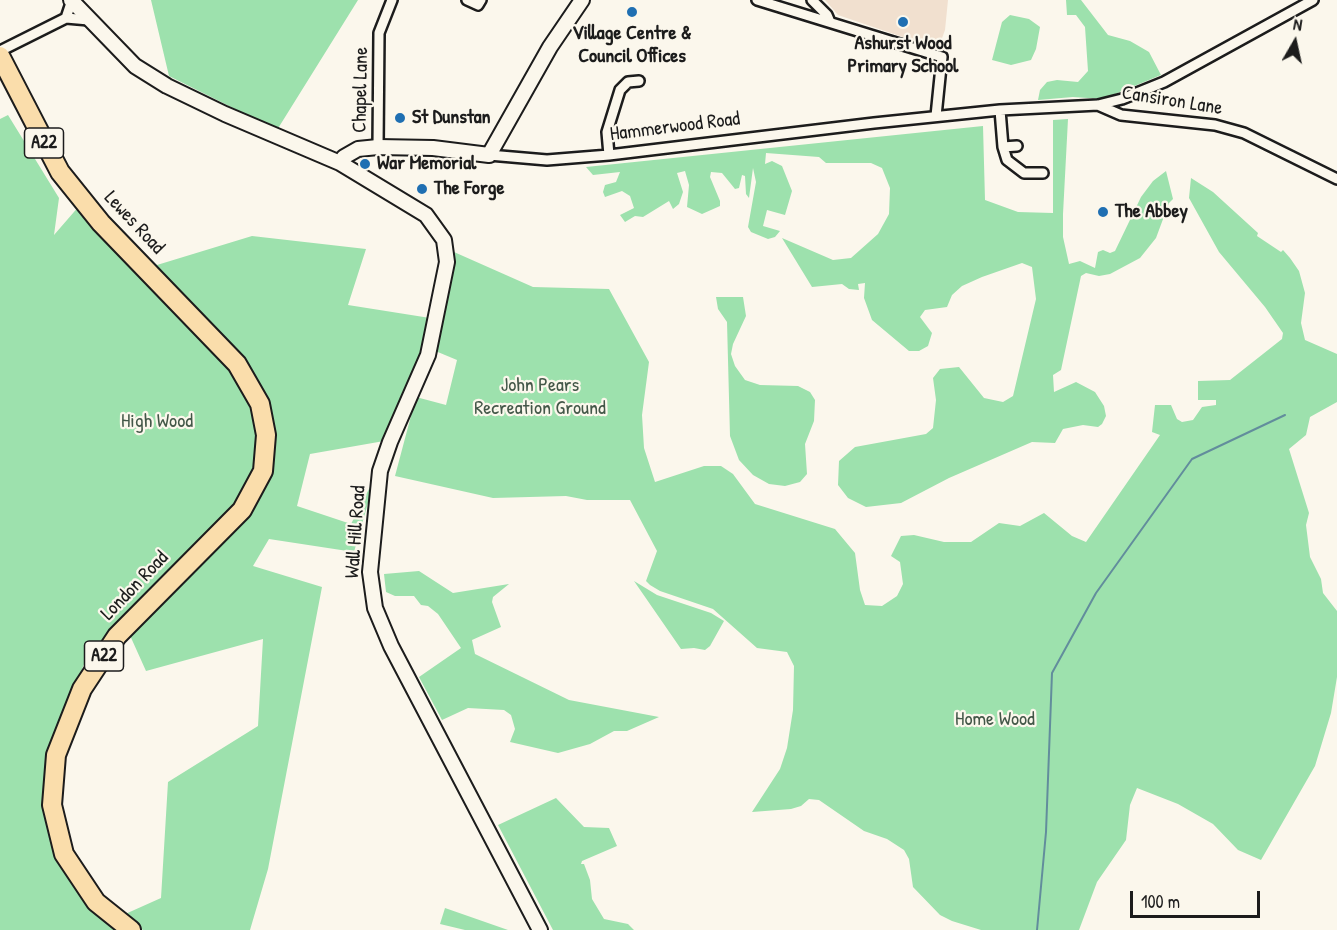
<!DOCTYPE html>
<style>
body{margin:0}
#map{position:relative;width:1337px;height:930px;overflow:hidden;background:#fbf7ec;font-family:"Patrick Hand",sans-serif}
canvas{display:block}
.north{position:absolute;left:1265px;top:12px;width:60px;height:60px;-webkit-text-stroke:4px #fbf7ec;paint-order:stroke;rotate:9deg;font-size:16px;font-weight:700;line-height:24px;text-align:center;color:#1c1c1c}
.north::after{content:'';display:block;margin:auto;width:21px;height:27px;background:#1c1c1c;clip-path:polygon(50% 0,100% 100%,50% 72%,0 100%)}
.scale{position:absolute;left:1130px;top:891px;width:130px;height:27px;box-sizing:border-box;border:3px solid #1c1c1c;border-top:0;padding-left:8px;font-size:18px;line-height:21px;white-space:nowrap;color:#1c1c1c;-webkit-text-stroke:4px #fbf7ec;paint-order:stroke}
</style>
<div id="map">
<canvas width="1337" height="930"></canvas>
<div class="north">N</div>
<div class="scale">100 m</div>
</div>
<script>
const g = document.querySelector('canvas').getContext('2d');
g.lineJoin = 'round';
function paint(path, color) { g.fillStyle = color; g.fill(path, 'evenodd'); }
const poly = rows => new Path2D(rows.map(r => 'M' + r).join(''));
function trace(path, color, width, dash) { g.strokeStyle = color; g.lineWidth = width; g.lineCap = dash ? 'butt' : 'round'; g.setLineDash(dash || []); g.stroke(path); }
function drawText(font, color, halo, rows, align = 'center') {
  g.font = font + ' "Patrick Hand",sans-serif'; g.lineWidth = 4.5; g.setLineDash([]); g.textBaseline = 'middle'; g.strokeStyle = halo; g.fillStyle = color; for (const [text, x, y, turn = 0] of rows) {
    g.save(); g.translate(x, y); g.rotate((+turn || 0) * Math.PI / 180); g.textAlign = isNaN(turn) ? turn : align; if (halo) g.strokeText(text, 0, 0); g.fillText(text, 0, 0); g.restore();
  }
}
paint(poly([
 [825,0,948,0,945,30,938,49,838,15]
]), '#f1e0cf');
paint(poly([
 [151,0,358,0,277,130,169,76],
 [1066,0,1081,0,1108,35,1130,41,1149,52,1161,75,1103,99,1073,97,1038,100,1040,90,1047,82,1057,80,1078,82,1088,71,1085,27,1076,15,1067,15],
 [1010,15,1029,19,1040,27,1036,49,1031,60,1011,65,992,60,1002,22],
 [8,115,59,198,54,235,80,205,157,265,252,236,366,249,348,305,430,318,415,376,384,441,310,454,297,506,351,524,370,487,372,489,354,552,269,539,253,566,322,587,268,869,250,930,143,930,123,915,161,898,168,782,258,726,263,639,146,671,128,631,85,662,48,750,43,803,118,930,0,930,0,119],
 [1068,119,1063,214,1063,237,1069,264,1080,261,1095,268,1098,252,1103,250,1110,253,1115,251,1141,197,1153,181,1166,171,1173,199,1169,203,1156,238,1140,258,1110,274,1099,276,1086,273,1081,276,1061,370,1053,375,1054,392,1076,382,1095,392,1104,406,1106,416,1102,424,1098,427,1083,425,1063,429,1055,443,1032,442,949,478,901,503,866,507,848,498,838,485,839,461,855,447,926,434,933,428,936,400,933,378,940,369,959,367,984,398,1003,402,1013,396,1036,299,1032,267,1022,263,982,277,962,286,952,295,947,307,925,310,920,317,932,333,928,346,919,351,909,351,872,320,864,298,865,283,858,284,859,290,849,289,842,284,812,287,782,238,833,260,851,258,878,234,889,214,890,188,882,168,871,163,826,163,819,157,766,153,765,164,772,161,782,166,792,191,785,215,767,210,763,226,780,231,775,237,768,239,751,232,748,227,756,182,753,168,749,198,746,194,745,176,742,175,739,188,735,189,722,173,711,172,710,177,720,201,720,206,702,214,687,207,689,185,685,171,677,173,683,192,679,204,673,209,669,201,643,217,635,216,625,222,620,215,634,208,630,196,622,191,605,197,603,192,605,185,616,182,620,172,593,175,586,167,983,126,985,200,1018,212,1053,213,1053,120],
 [1191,178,1213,192,1258,233,1257,236,1281,252,1283,250,1290,258,1299,271,1305,293,1301,323,1305,340,1337,354,1337,402,1310,417,1306,435,1289,449,1309,513,1306,525,1310,557,1321,579,1323,593,1337,611,1337,677,1331,713,1315,766,1261,860,1238,850,1213,824,1178,804,1137,788,1130,805,1126,840,1097,882,1079,930,981,930,952,921,940,915,913,887,909,859,904,850,887,839,864,831,819,800,809,799,801,806,791,809,752,812,780,769,787,748,793,710,794,666,787,652,757,648,713,609,660,591,650,585,646,581,657,551,630,500,587,500,566,496,493,498,395,476,416,397,446,405,457,360,433,350,445,286,452,282,454,252,533,287,609,289,649,362,642,415,644,448,655,482,704,466,721,466,733,474,755,504,835,529,855,553,860,590,865,605,882,606,897,596,903,584,900,562,891,556,901,536,914,535,944,542,971,542,999,523,1020,526,1044,513,1072,536,1086,542,1160,435,1152,432,1155,405,1171,405,1177,419,1182,422,1193,420,1202,407,1216,405,1216,400,1198,400,1198,381,1230,380,1282,339,1283,333,1265,307,1219,252,1189,198],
 [716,297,743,297,746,316,733,344,731,354,735,366,745,380,760,385,798,386,810,392,815,400,814,421,805,444,807,474,800,482,785,486,769,484,753,475,739,460,730,436,727,322,718,309],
 [419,571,453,593,509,584,493,597,492,602,501,627,472,640,475,654,569,700,659,717,627,731,614,731,590,744,558,753,510,742,515,729,511,715,504,710,468,708,442,720,419,677,461,648,438,614,428,606,421,605,414,596,395,596,386,592,384,574],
 [634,581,657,595,711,613,724,621,710,646,705,650,694,648,681,649],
 [556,798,584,827,609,828,617,846,582,861,581,864,584,864,590,880,592,899,604,919,628,924,634,930,553,930,498,825],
 [445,908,508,930,465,930,440,924]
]), '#9de1ad');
trace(poly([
 [1037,930,1046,832,1052,673,1096,593,1192,459,1285,415]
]), '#628d9c', 2);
const street = poly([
 [72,0,66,18,89,20],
 [467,0,478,5,481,0],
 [757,0,942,57,936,116],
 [812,0,827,15,830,22],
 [0,51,66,18],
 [1098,105,1121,115,1215,125,1244,133,1337,179],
 [1000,110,1003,147,1007,160,1024,173,1043,173],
 [378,147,379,33,392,0],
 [1003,147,1017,146],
 [489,155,547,160,609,155,874,123,1000,110,1098,105,1122,99,1164,82,1313,0],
 [609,155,607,132,620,90,628,82,639,81]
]);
const secondary = poly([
 [71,0,135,66,167,86,225,114,340,163,426,215,444,240,447,262,428,355,390,442,380,471,370,572,375,608,391,646,540,930],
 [340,163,344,157,358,149,378,147,433,148,489,155,550,47,582,0]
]);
const highway = poly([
 [0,56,60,172,101,223,237,364,260,404,266,435,263,471,242,510,117,636,82,689,56,755,52,805,64,854,96,902,131,930]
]);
trace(street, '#1c1c1c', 14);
trace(secondary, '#1c1c1c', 18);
trace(highway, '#1c1c1c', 22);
trace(street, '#fbf7ec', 9);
trace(secondary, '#fbf7ec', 14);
trace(highway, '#faddab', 18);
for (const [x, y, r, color] of [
 [632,12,6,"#1f6fb2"],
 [903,22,6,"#1f6fb2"],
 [400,118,6,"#1f6fb2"],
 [365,164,6,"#1f6fb2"],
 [422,189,6,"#1f6fb2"],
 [1103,212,6,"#1f6fb2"]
]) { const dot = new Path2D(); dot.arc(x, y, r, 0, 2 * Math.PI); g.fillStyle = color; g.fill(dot); trace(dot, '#fbf7ec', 2); }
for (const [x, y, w] of [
 [44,143,39],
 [104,656,39]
]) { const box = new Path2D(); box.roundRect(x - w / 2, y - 15, w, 30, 4.5); g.fillStyle = '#fbf7ec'; g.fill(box); trace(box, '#1c1c1c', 1.5); }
drawText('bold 18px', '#1c1c1c', null, [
 ["A22",44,143],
 ["A22",104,656]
]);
drawText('bold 20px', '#1c1c1c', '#fbf7ec', [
 ["Village Centre &",632,34,"center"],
 ["Council Offices",632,57,"center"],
 ["Ashurst Wood",903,44,"center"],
 ["Primary School",903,67,"center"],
 ["St Dunstan",412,118],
 ["War Memorial",377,164],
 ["The Forge",434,189],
 ["The Abbey",1115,212]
], 'left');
drawText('20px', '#1c1c1c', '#fbf7ec', [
 ["Chapel Lane",361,90,-89],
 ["Cansiron Lane",1172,101,9],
 ["Hammerwood Road",675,127,-7],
 ["Lewes Road",134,223,47],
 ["Wall Hill Road",356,532,-86],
 ["London Road",135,586,-46]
]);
drawText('20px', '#435748', '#fbf7ec', [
 ["John Pears",540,386],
 ["Recreation Ground",540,409],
 ["High Wood",157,422],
 ["Home Wood",995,720]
]);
</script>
